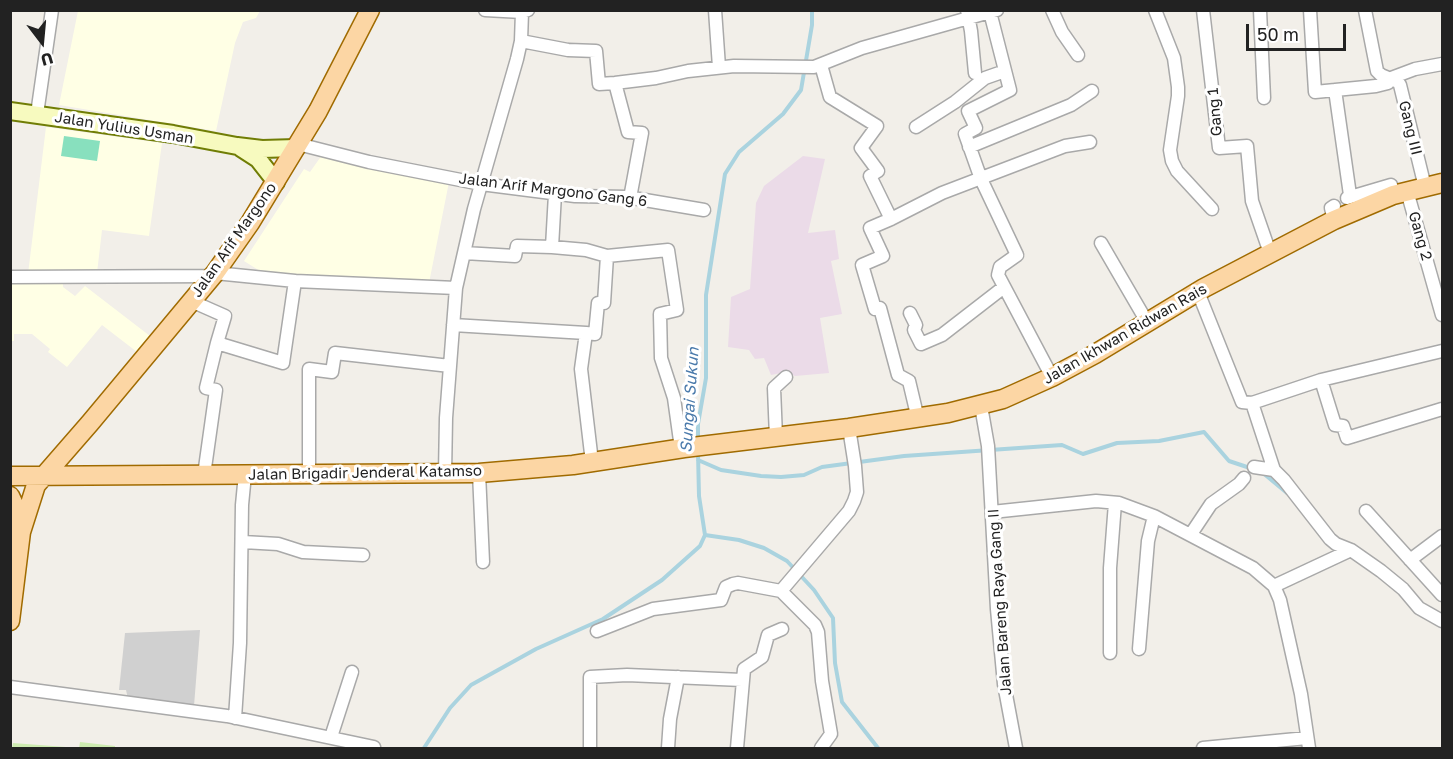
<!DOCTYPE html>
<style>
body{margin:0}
#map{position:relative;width:1453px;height:759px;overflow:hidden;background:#f2efe9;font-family:"Golos Text",sans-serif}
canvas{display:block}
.frame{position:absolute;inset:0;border:12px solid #222;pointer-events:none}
.north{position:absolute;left:12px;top:12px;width:60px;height:60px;-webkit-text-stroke:4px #fff;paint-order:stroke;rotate:164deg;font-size:16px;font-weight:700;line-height:24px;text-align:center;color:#222}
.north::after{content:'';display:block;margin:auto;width:21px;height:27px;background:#222;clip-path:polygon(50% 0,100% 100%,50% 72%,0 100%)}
.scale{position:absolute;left:1246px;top:24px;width:100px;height:27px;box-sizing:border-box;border:3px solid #222;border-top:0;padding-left:8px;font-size:18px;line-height:21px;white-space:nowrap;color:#222;-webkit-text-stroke:4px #fff;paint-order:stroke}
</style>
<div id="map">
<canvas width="1453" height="759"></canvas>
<div class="frame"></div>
<div class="north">U</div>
<div class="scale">50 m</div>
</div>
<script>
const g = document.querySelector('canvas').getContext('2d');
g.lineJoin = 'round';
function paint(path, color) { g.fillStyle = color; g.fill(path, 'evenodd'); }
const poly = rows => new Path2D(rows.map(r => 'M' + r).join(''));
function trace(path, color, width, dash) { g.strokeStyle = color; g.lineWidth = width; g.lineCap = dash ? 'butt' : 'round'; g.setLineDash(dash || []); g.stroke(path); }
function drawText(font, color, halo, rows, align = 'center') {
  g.font = font + ' "Golos Text",sans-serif'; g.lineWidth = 6; g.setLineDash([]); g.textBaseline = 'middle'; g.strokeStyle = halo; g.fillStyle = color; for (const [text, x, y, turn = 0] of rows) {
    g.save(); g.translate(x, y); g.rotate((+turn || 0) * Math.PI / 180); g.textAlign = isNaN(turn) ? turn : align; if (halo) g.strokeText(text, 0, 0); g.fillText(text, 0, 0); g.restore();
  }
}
paint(poly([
 [803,156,825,159,808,233,835,230,839,259,831,261,842,314,820,318,829,373,795,376,786,372,771,375,764,358,755,359,749,350,728,347,731,297,750,289,756,203,764,186]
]), '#ebdbe8');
paint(poly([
 [78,11,260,11,256,18,243,22,235,43,216,131,59,105],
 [46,127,162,143,149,236,102,230,97,273,28,274],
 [322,155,449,182,429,283,268,276,244,261,304,169,310,172],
 [10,283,63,283,63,287,75,296,85,286,150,336,137,352,102,325,67,367,48,352,50,349,32,334,14,334,14,341,11,341]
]), '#ffffe5');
paint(poly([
 [200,630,194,706,128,699,126,690,119,690,125,633]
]), '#d0d0d0');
paint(poly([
 [80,742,115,746,115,748,12,748,13,743,79,748]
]), '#cdebb0');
paint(poly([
 [64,136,100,141,97,161,61,156]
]), '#88e0be');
trace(poly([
 [698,442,698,424,706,378,706,295,725,174,739,152,783,114,801,90,812,25,812,10],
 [698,460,721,470,761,476,781,477,804,475,822,467,904,456,1062,445,1083,454,1117,443,1159,441,1204,432,1229,461,1253,469],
 [1263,473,1287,493],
 [705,535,739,540,764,548,787,561,814,590,833,618,835,663,842,702,878,748],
 [424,748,450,708,471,685,536,649,603,619,662,580,700,546,705,535,699,496,698,453]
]), '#aad3df', 4);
const minor = poly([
 [485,10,522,12,528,10],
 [715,10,719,67],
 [967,10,971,31,975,73],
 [1052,10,1062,32,1078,55],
 [1155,10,1174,58,1178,87,1178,96,1170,150,1172,161,1177,171,1212,209],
 [1203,10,1219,148,1247,146,1252,201,1270,253],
 [1260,10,1264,98],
 [1310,10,1315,92,1376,86,1388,83,1391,78,1415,69,1442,64],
 [1365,10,1377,71,1381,75,1398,82,1400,85,1425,187],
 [990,12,1010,90,968,111,976,128,965,134,981,179,1017,255,1000,267,998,275,1052,377],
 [521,41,568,50,596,51,599,84,615,83,656,78,688,71,734,66,814,67,862,48,997,10],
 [821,65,830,97,877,126,861,148,878,171,870,176,891,219,870,228,883,256,862,265,875,309,880,308,898,375,909,381,918,419],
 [615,83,628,132,642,133,630,198],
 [1335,90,1350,195],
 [37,114,52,10],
 [916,127,955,102,985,78,1005,71],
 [298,144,369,162,481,184,575,196,627,197,704,210],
 [969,147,1071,105,1092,91],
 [1407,191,1442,315],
 [1347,198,1391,185,1393,195],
 [1334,206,1331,208,1334,220],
 [891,219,942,193,1065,146,1090,142],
 [1101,243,1147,322],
 [552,247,586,250,607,256,604,303,598,303,595,334,586,333,581,369,592,462],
 [464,253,515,256,517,246,552,247,555,194],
 [607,256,668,250,677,310,660,314,661,358,674,398,681,448],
 [215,273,295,281,456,288],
 [10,277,212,276],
 [1198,292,1242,402,1252,403,1321,380,1442,351],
 [191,301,225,316,217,343,283,363,295,281],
 [910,313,916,325,914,330,921,344,942,335,1004,287],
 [453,325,586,333],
 [1321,380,1335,425,1343,426,1347,438,1442,409],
 [1252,403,1274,470],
 [981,406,988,446,997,609,1004,684,1016,748],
 [776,437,774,388,786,377],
 [1254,467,1274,470,1284,480,1330,539,1336,544,1351,550,1381,571,1403,589,1419,608,1442,621],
 [479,473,483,562],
 [309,474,309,369,332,372,335,353,450,366],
 [445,474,446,418,456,288,474,209,517,59,521,41,522,12],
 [204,475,216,390,206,388,217,343],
 [1366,511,1442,595],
 [992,512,1096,501,1119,503,1154,516,1253,568,1274,586,1280,600,1301,694,1309,748],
 [1191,534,1211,504,1239,484,1244,478],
 [243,542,278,544,303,552,363,555],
 [1410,560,1442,536],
 [1274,586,1351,550],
 [597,631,653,609,721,600,726,587,733,584,738,583,781,591],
 [1139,649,1148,541,1154,516],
 [1110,653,1110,568,1115,503],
 [10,687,227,716,374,747],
 [235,718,240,643,242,505,245,474],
 [331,737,352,672],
 [590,748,590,677,627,675,742,680],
 [668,748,670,719,678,677],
 [737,748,744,669,762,657,768,635,782,629],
 [821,748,831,734,822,681,818,632,815,625,781,591,849,511,854,501,857,492,855,466,849,428],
 [1203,748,1307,738]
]);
const secondary = poly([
 [10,111,173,134,237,146,262,149,296,148],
 [241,148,258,159,276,182]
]);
const primary = poly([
 [10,476,479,473,573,465,684,448,849,428,948,413,1003,399,1052,377,1095,354,1204,288,1334,220,1393,195,1442,183],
 [10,496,16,509,19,528],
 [10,621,21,532,36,485,90,423,215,273,250,223,318,111,370,10]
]);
trace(minor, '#a9a9a9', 15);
trace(secondary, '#707d05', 20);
trace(primary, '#a06b00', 21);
trace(minor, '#fff', 12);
trace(secondary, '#f7fabf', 16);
trace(primary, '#fcd6a4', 18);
drawText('15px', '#222', '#fff', [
 ["Gang 1",1215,112,-95],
 ["Jalan Yulius Usman",124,128,9],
 ["Gang III",1410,128,76],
 ["Jalan Arif Margono Gang 6",553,190,7],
 ["Gang 2",1420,236,74],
 ["Jalan Arif Margono",234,240,-55],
 ["Jalan Ikhwan Ridwan Rais",1125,334,-30],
 ["Jalan Brigadir Jenderal Katamso",365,473,-1],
 ["Jalan Bareng Raya Gang II",1000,602,-94]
]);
drawText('italic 16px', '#4a7aab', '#fff', [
 ["Sungai Sukun",690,400,-86]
]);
</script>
